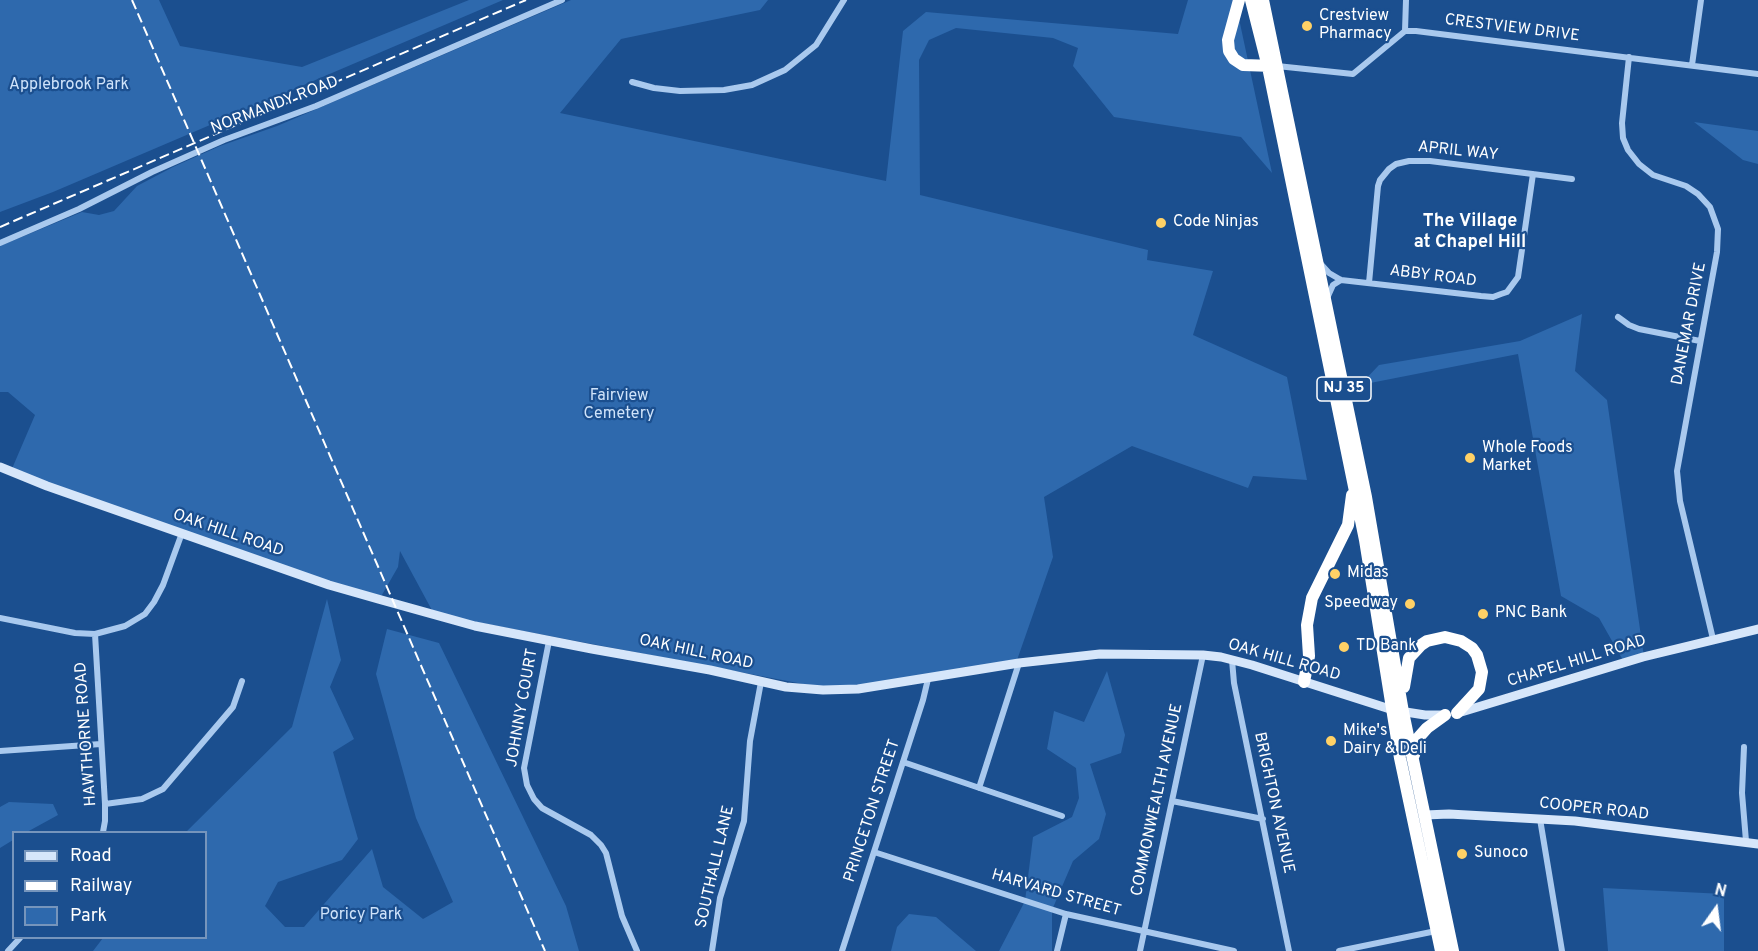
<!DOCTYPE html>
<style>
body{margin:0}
#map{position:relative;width:1758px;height:951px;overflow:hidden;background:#1b4f8f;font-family:Overpass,sans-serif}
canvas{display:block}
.legend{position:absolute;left:12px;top:831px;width:195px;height:108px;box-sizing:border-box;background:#1b4f8f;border:2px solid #7695bc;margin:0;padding:8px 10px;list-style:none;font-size:18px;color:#fff}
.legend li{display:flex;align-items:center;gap:12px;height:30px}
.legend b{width:30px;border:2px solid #7695bc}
.north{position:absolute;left:1686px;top:879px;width:60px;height:60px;-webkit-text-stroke:4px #1b4f8f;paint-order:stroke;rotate:14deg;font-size:16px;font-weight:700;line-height:24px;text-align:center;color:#fff}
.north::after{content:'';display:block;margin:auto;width:21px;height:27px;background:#fff;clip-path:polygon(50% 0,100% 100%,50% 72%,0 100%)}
</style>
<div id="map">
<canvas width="1758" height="951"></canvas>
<ul class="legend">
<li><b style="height:8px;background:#d6e6fa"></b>Road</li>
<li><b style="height:8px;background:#fff"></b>Railway</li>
<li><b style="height:16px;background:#2e69ad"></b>Park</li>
</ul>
<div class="north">N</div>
</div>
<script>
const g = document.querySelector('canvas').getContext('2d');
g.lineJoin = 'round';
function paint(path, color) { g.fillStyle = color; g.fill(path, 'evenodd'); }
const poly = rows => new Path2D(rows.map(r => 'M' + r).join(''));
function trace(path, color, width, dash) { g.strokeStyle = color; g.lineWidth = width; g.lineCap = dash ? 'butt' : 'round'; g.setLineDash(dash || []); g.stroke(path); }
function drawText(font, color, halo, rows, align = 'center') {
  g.font = font + ' Overpass,sans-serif'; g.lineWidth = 4.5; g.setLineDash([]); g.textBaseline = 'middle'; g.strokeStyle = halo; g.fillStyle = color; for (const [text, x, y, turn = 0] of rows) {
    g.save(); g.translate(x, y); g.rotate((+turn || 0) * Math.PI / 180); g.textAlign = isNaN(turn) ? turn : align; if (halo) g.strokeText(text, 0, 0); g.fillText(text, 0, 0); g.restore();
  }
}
paint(poly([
 [0,0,159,0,180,46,302,67,469,0,503,0,53,192,0,212],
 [571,0,768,0,760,10,621,39,560,113,886,181,903,31,926,12,1178,34,1188,0,1235,0,1272,173,1241,137,1114,117,1073,66,1078,48,1053,38,956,28,929,40,919,60,920,195,1148,250,1147,260,1213,271,1193,335,1287,377,1307,480,1253,476,1248,488,1132,446,1044,497,1053,557,1016,663,840,691,434,614,400,551,398,567,379,600,11,471,35,415,8,392,0,392,0,246,82,212,99,215,114,211,137,186,173,167,220,146,277,126],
 [1694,122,1758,131,1758,164,1743,160],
 [1582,314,1575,371,1607,400,1644,657,1624,662,1599,618,1561,596,1518,354,1360,385,1379,365,1520,341],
 [327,599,341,660,330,687,354,739,333,752,358,839,342,860,278,882,265,906,285,927,304,927,372,849,383,887,423,919,453,902,416,818,376,674,387,629,439,643,566,906,579,951,93,951,103,938,206,938,206,832,186,832,292,727],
 [1107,671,1125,735,1121,753,1090,764,1106,814,1099,839,1073,861,1052,910,1052,951,999,951,1025,901,1033,837,1072,817,1079,798,1076,768,1047,749,1054,711,1084,722],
 [9,802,53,804,58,815,27,832,14,832,13,840,0,848,0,807],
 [1603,888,1724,894,1724,951,1608,951],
 [909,914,936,917,976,951,891,951,897,927]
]), '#2e69ad');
trace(poly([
 [1405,31,1406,0],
 [1629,57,1622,123,1623,138,1628,150,1639,164,1653,175,1686,186,1698,194,1710,207,1718,229,1717,252,1677,471,1680,501,1713,639],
 [1692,65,1701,0],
 [1277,66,1353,74,1405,31,1416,31,1758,74],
 [632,82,654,88,680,91,724,90,752,85,785,70,816,45,844,0],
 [0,243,79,209,152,172,224,140,316,106,562,0],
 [1319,262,1329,273,1341,280,1481,296,1493,297,1501,294,1507,292,1518,277,1533,174],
 [1369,283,1378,186,1380,180,1389,169,1396,164,1409,161,1430,161,1572,179],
 [1328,296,1333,285,1341,280],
 [1618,317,1629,325,1639,329,1700,341],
 [0,618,75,633,95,634,125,626,145,614,154,602,163,585,182,533],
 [95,634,105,804,105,821,103,832],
 [549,641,524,768,527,785,534,799,542,808,591,835,601,845,606,853,622,916,637,951],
 [1232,660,1234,683,1289,951],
 [1744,747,1742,793,1746,841],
 [0,751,101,744],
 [903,762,1062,816],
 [979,788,1019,663],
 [1172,801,1263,819],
 [105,804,142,799,163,789,233,707,242,681],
 [1540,819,1562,951],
 [874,852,1066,914,1234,951],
 [8,951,20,938],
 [712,951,720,898,744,821,750,741,761,682],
 [842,951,923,700,928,679],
 [1057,951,1066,914],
 [1140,951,1203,655],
 [1339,951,1436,931]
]), '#a9c9ee', 6);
trace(poly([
 [0,467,47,486,329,585,378,599,475,626,592,649,710,670,786,687,823,690,858,689,1019,663,1100,654,1203,655,1221,657,1252,665,1393,710,1425,715,1445,715],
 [1458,713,1643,657,1758,629],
 [1425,815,1449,814,1575,821,1758,844]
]), '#d6e6fa', 9);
trace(poly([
 [1239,0,1228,40,1229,51,1234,59,1243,65,1274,66],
 [1251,0,1268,67,1365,540,1400,758,1441,951],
 [1263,0,1366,497,1403,712,1453,951],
 [1304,682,1309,656,1307,625,1312,598,1348,525,1352,495],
 [1404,687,1409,658,1421,645,1427,641,1445,637,1461,641,1472,648,1477,655,1482,672,1479,689,1457,713],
 [1414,755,1419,737,1427,728,1445,715]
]), '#fff', 12);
trace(poly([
 [132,0,545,951],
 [0,227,526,0]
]), '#fff', 2, [10, 4.5]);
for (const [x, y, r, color] of [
 [1307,26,6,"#ffd166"],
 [1161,223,6,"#ffd166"],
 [1470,458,6,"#ffd166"],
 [1335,574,6,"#ffd166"],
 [1410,604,6,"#ffd166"],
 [1483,614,6,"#ffd166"],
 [1344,647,6,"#ffd166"],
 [1331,741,6,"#ffd166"],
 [1462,854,6,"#ffd166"]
]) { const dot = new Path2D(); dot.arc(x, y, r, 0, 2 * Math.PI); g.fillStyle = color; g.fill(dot); trace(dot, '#1b4f8f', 2); }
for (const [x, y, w] of [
 [1344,389,54]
]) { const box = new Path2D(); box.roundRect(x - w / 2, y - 12, w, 24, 4.5); g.fillStyle = '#1b4f8f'; g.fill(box); trace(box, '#fff', 1.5); }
drawText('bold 15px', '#fff', null, [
 ["NJ 35",1344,389]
]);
drawText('16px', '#fff', '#1b4f8f', [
 ["Crestview",1319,17],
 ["Pharmacy",1319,35],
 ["Code Ninjas",1173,223],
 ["Whole Foods",1482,449],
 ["Market",1482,467],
 ["Midas",1347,574],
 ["Speedway",1398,604,"right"],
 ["PNC Bank",1495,614],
 ["TD Bank",1356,647],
 ["Mike's",1343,732],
 ["Dairy & Deli",1343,750],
 ["Sunoco",1474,854]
], 'left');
drawText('16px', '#fff', '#1b4f8f', [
 ["CRESTVIEW DRIVE",1512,29,7],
 ["NORMANDY ROAD",275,106,-21],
 ["APRIL WAY",1458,152,6],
 ["ABBY ROAD",1433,277,7],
 ["DANEMAR DRIVE",1690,324,-79],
 ["OAK HILL ROAD",228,534,19],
 ["OAK HILL ROAD",696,653,12],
 ["OAK HILL ROAD",1284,661,16],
 ["CHAPEL HILL ROAD",1577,662,-17],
 ["JOHNNY COURT",523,708,-80],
 ["HAWTHORNE ROAD",87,734,-94],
 ["COMMONWEALTH AVENUE",1158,800,-78],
 ["BRIGHTON AVENUE",1273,803,78],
 ["COOPER ROAD",1594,810,6],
 ["PRINCETON STREET",873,811,-72],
 ["SOUTHALL LANE",716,867,-77],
 ["HARVARD STREET",1056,894,16]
]);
drawText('16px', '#cfe3fa', '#1b4f8f', [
 ["Applebrook Park",69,86],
 ["Fairview",619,397],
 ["Cemetery",619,415],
 ["Poricy Park",361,916]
]);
drawText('bold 18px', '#fff', '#1b4f8f', [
 ["The Village",1470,222],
 ["at Chapel Hill",1470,243]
]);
</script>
